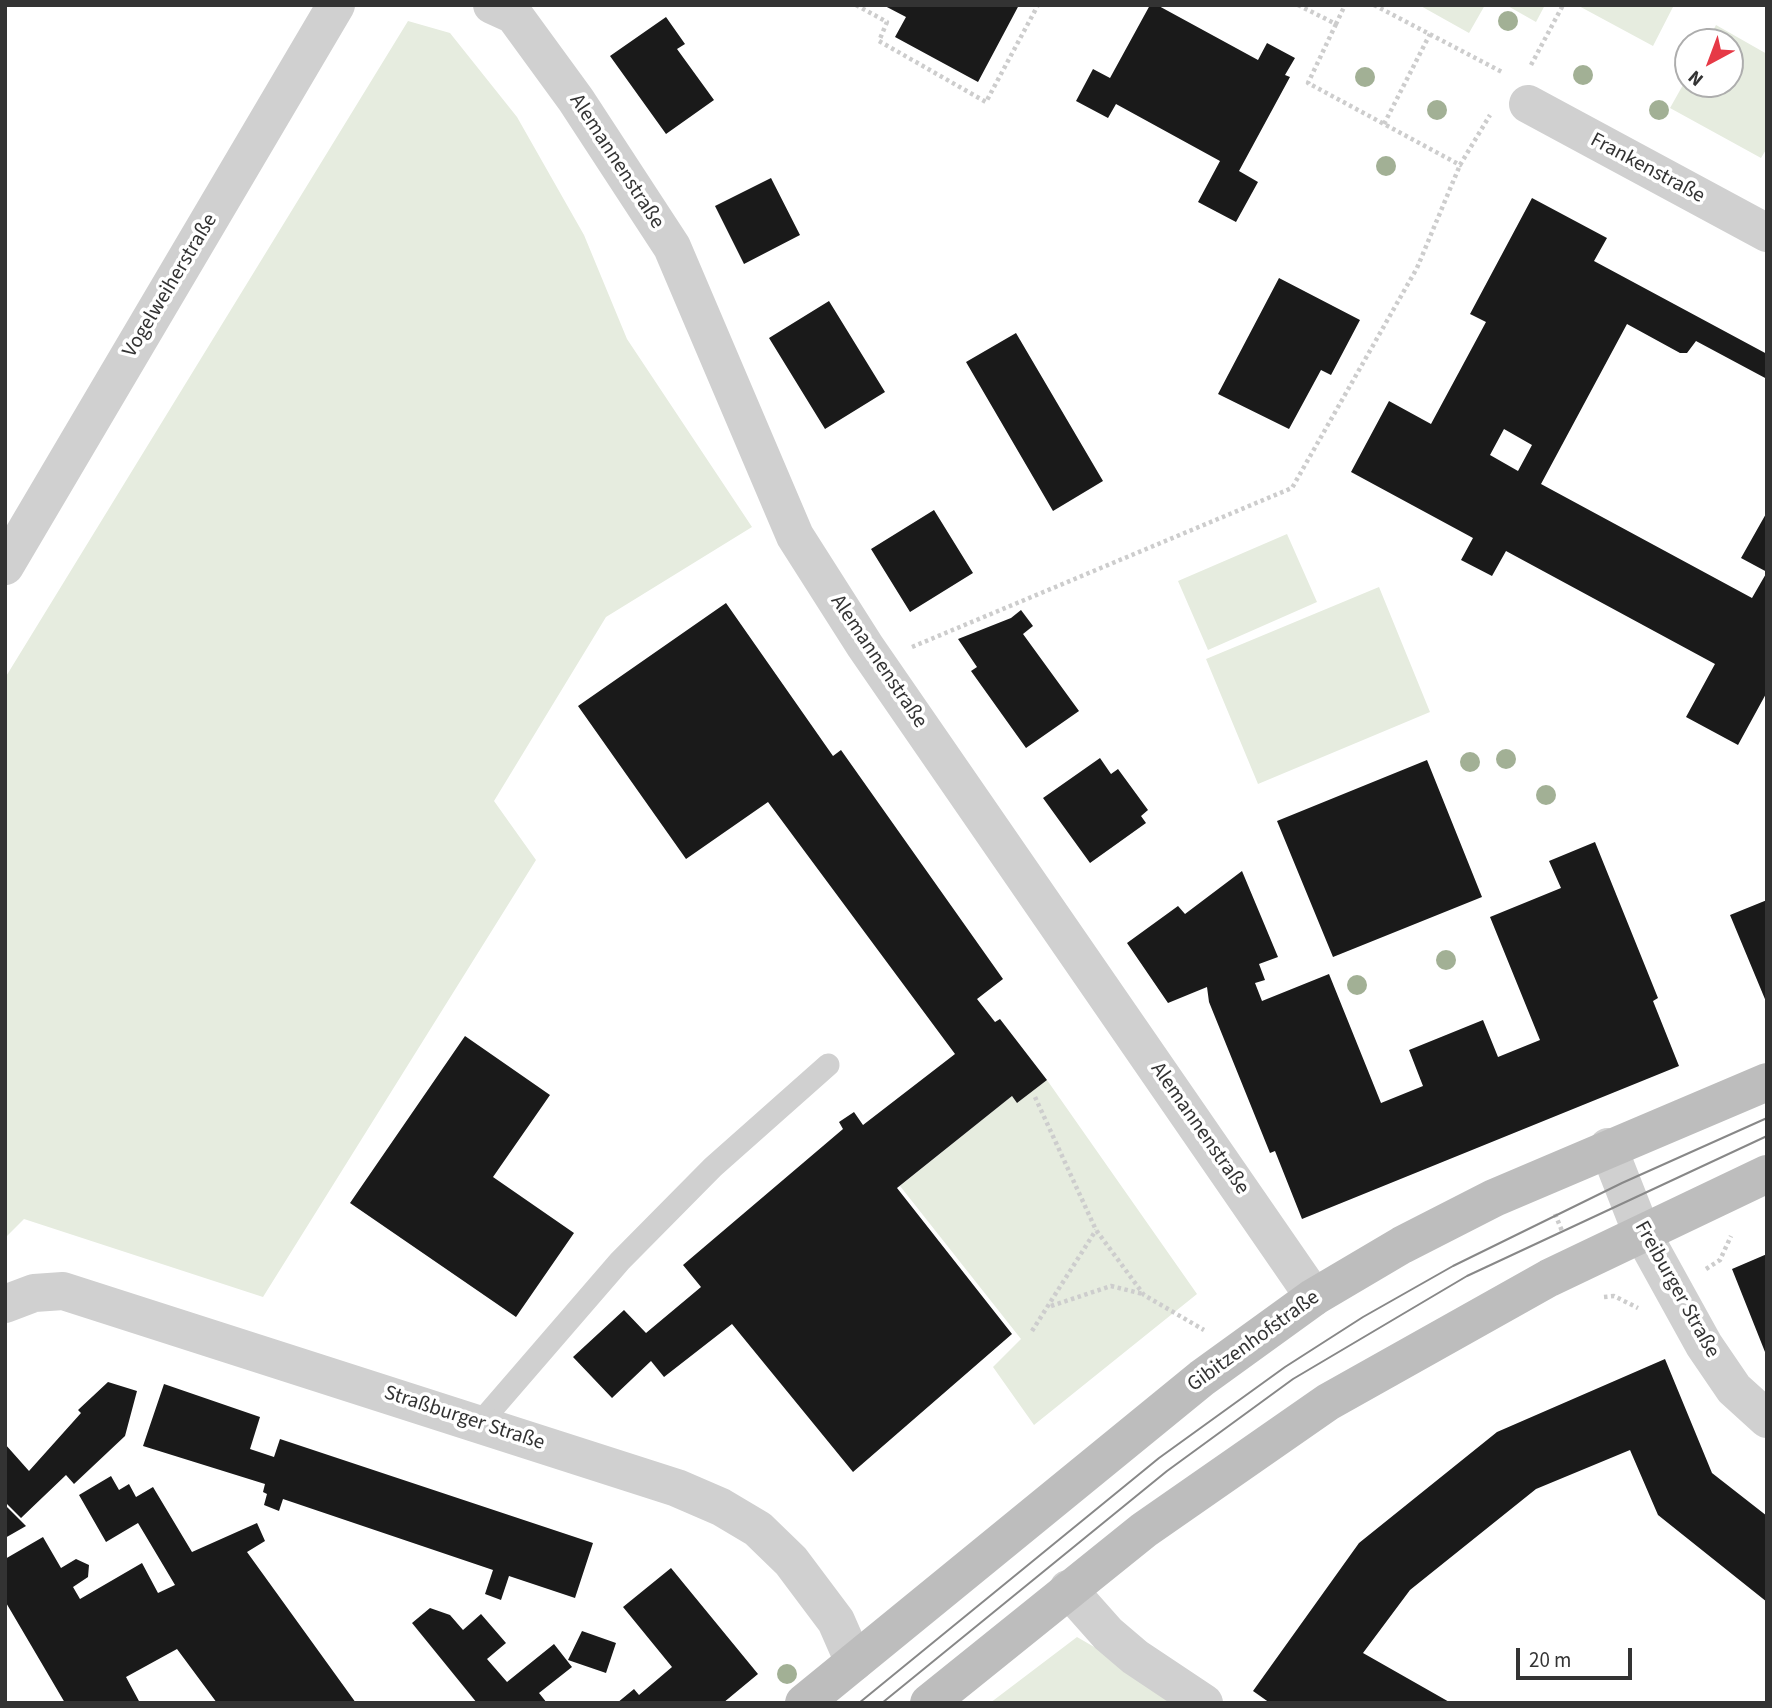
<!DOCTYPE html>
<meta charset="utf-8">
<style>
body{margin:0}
#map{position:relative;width:1772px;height:1708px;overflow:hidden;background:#fff;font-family:"Source Sans 3",sans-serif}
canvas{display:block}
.frame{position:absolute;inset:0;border:7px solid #333;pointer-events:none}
.north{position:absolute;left:1674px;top:28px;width:70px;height:70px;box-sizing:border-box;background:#fff;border:2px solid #adadad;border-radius:50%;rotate:221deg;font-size:19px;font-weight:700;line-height:28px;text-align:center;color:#333}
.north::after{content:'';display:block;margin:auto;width:24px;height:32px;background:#e63946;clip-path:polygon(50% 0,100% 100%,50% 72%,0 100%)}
.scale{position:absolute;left:1516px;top:1648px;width:116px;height:32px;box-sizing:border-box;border:4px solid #333;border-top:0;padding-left:9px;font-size:21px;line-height:24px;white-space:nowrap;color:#333;-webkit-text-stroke:5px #fff;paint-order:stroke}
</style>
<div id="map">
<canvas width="1772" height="1708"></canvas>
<div class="frame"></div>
<div class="north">N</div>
<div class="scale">20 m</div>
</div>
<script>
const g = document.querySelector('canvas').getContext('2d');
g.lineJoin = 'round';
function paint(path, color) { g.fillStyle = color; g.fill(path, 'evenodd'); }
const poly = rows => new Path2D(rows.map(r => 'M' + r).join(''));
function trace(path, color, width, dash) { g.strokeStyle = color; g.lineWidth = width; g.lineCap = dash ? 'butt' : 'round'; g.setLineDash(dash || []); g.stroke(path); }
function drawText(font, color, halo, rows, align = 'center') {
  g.font = font + ' "Source Sans 3",sans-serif'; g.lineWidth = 7; g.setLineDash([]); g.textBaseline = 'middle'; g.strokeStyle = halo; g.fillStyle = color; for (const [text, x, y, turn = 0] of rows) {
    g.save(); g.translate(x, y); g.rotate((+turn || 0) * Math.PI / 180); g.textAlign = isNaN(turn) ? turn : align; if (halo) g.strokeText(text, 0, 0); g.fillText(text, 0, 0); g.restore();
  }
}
paint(poly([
 [1419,5,1485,5,1469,33],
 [1506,5,1545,5,1536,22],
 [1577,5,1674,5,1653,46],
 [408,21,450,33,517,117,584,235,627,339,752,527,606,617,494,801,536,860,263,1297,24,1219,5,1238,5,678],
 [1716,25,1767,54,1767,148,1761,158,1670,108,1688,76,1688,84,1730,84,1730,42,1707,42],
 [1287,534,1317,602,1208,650,1178,581],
 [1379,587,1430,712,1258,784,1206,659],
 [1047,1080,1197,1294,1034,1425,993,1367,1021,1339,900,1186,1012,1096,1017,1103],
 [1077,1637,1191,1703,990,1703]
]), '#e6ecdf');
paint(poly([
 [883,5,1019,5,978,82,895,37,906,17],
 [1150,5,1157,5,1258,60,1267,43,1295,58,1285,75,1290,77,1239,171,1258,182,1236,222,1198,202,1220,161,1116,104,1108,118,1076,101,1093,69,1110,78],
 [666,17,685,44,677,49,714,100,666,134,610,56],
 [771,178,800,235,744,264,715,206],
 [1532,198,1607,238,1594,261,1767,354,1767,379,1696,341,1687,353,1680,353,1627,324,1541,484,1752,598,1767,572,1741,558,1767,512,1767,692,1738,745,1686,717,1715,664,1506,551,1492,576,1461,560,1473,538,1351,472,1389,401,1431,424,1486,322,1470,314],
 [1504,429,1532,445,1518,471,1490,455],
 [1279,278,1360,320,1331,375,1321,370,1289,429,1218,394],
 [829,301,885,392,825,429,769,338],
 [1016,333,1103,481,1053,511,966,362],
 [934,510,973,573,910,612,871,549],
 [726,603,833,756,841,750,1003,979,977,999,995,1022,1000,1019,1047,1080,1017,1103,1012,1096,897,1188,1012,1334,853,1472,732,1324,664,1377,651,1361,612,1398,573,1357,624,1310,646,1333,701,1287,683,1265,843,1129,839,1122,854,1112,863,1125,955,1054,768,802,686,859,578,706],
 [1021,610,1033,626,1023,634,1079,711,1026,748,971,671,977,667,958,639,1011,618],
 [1100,758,1111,774,1118,769,1148,810,1141,816,1146,823,1090,863,1043,798],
 [1427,760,1482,897,1333,957,1277,821],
 [1595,842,1658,998,1653,1001,1679,1066,1302,1219,1275,1151,1270,1153,1209,1002,1207,987,1168,1003,1127,943,1178,906,1185,914,1242,871,1278,957,1259,964,1265,980,1255,983,1262,1001,1329,974,1381,1103,1423,1086,1409,1050,1483,1020,1498,1057,1540,1040,1490,917,1561,888,1549,861],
 [1767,900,1767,1004,1730,915],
 [465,1036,550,1095,493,1177,574,1233,516,1317,350,1203],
 [1767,1254,1767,1357,1732,1269],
 [1665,1359,1712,1473,1767,1516,1767,1602,1658,1515,1630,1450,1536,1489,1410,1590,1363,1653,1451,1703,1270,1703,1253,1691,1359,1543,1497,1432],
 [108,1382,137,1391,125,1436,74,1484,66,1475,21,1518,5,1502,5,1444,29,1471,81,1413,78,1410],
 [164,1384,260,1417,250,1449,274,1457,280,1439,593,1543,575,1598,509,1576,501,1600,485,1594,493,1570,283,1499,279,1511,264,1505,267,1494,263,1492,265,1484,143,1446],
 [111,1476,119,1490,129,1484,136,1497,153,1487,192,1552,257,1523,265,1541,247,1552,356,1703,217,1703,177,1649,126,1677,140,1703,65,1703,5,1601,5,1559,43,1537,61,1568,76,1559,89,1565,88,1577,73,1587,80,1599,142,1563,158,1593,175,1585,138,1523,106,1542,79,1495],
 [5,1505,26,1526,5,1538],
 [671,1568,758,1674,723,1703,617,1703,634,1689,639,1695,672,1667,623,1607],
 [430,1608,450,1615,463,1630,481,1614,506,1643,487,1659,507,1682,554,1644,572,1667,539,1693,547,1703,477,1703,412,1623],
 [582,1631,616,1643,606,1673,568,1660]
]), '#1a1a1a');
trace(poly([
 [856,5,887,22,879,41,986,102,1038,5],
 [1298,5,1336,24,1345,5],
 [1374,5,1504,73],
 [1336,24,1308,83,1460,165,1490,115],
 [1531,65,1563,5],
 [1384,124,1430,34],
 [912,647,1292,488,1417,268,1460,165],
 [1035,1097,1096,1230,1144,1295,1204,1330],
 [1555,1214,1562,1231],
 [1706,1269,1720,1260,1731,1236],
 [1604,1297,1614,1296,1638,1308],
 [1051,1306,1111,1286,1143,1294],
 [1032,1331,1096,1230]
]), '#cdcdcd', 4.5, [3.5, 3.5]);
trace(poly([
 [480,1423,620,1261,713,1167,828,1065]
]), '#d0d0d0', 23);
trace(poly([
 [492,5,514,15,576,100,672,247,795,536,865,646,1314,1297],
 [1528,104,1767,233],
 [5,566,336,5],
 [1608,1147,1641,1231,1704,1345,1734,1389,1767,1419],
 [5,1304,34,1293,63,1291,677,1488,721,1507,758,1529,791,1561,836,1621,854,1662],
 [1068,1589,1108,1634,1135,1657,1204,1703]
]), '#d0d0d0', 38);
trace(poly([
 [804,1703,1202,1378,1314,1297,1402,1245,1494,1198,1767,1082],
 [929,1703,1144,1530,1328,1402,1549,1278,1767,1174]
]), '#bdbdbd', 38);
trace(poly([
 [859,1703,1159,1458,1285,1367,1363,1317,1453,1266,1622,1183,1767,1118],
 [882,1703,1167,1471,1293,1379,1467,1276,1767,1136]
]), '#888', 2);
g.fillStyle = '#a2b095';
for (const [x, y] of [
 [1508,21],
 [1583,75],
 [1365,77],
 [1437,110],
 [1659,110],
 [1386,166],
 [1506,759],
 [1470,762],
 [1546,795],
 [1446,960],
 [1357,985],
 [787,1674]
]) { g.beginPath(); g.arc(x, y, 10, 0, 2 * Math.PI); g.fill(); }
drawText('21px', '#333', '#fff', [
 ["Alemannenstraße",616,162,57],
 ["Frankenstraße",1647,169,28],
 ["Vogelweiherstraße",171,286,-59],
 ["Alemannenstraße",878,662,56],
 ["Alemannenstraße",1199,1129,55],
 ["Freiburger Straße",1676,1290,61],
 ["Gibitzenhofstraße",1254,1342,-36],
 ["Straßburger Straße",464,1419,18]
]);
</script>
